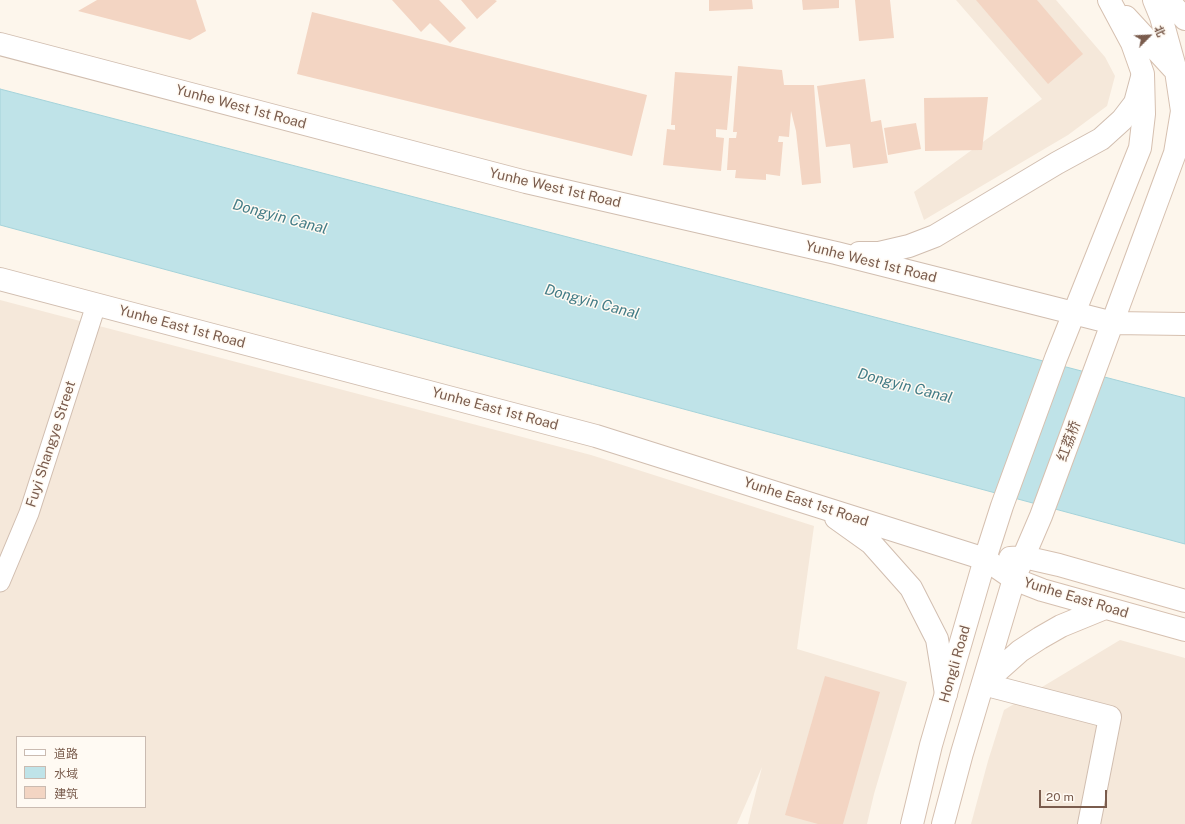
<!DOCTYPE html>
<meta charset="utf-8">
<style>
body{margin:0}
#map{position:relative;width:1185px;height:824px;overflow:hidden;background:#fdf6ec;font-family:"Public Sans","Noto Sans SC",sans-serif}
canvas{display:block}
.legend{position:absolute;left:16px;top:736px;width:130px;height:72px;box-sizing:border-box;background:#fffaf3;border:1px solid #cabbb1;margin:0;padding:5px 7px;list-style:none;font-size:12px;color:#7a5c4d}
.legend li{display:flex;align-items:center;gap:8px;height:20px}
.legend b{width:20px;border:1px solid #cabbb1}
.north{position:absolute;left:1129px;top:16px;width:40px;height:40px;-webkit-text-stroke:3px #fffaf3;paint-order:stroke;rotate:66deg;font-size:11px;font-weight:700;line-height:16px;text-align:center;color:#7a5c4d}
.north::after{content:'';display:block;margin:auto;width:14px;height:18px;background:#7a5c4d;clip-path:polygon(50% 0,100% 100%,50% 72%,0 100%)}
.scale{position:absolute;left:1039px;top:790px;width:68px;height:18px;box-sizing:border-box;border:2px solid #7a5c4d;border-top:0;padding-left:5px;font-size:12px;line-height:14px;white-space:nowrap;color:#7a5c4d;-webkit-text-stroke:3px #fffaf3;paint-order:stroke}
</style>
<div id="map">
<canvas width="1185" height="824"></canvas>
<ul class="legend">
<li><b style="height:5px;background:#fff"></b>道路</li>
<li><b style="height:11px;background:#bfe3e8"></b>水域</li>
<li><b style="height:11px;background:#f3d5c3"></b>建筑</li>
</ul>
<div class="north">北</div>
<div class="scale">20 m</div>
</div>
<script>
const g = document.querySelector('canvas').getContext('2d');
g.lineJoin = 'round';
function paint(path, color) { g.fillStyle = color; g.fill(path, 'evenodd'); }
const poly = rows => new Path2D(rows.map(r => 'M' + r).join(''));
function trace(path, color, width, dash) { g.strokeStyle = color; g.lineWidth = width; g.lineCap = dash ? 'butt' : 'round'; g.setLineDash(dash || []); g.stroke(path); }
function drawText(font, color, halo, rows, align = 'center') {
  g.font = font + ' "Public Sans","Noto Sans SC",sans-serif'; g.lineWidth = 3; g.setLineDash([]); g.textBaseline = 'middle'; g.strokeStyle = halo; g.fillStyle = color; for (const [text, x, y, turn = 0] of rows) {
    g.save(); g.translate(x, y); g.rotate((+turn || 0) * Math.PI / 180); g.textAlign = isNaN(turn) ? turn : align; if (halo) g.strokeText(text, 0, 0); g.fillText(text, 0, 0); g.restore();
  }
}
paint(poly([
 [956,0,1056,0,1105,57,1115,76,1107,106,1068,135,924,220,914,192,1042,99],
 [0,300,591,455,814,526,797,649,907,682,874,794,867,824,748,824,762,767,737,824,0,824],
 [17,737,145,737,145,807,17,807],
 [1120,640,1185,658,1185,824,971,824,988,761,1004,710]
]), '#f5e8da');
const water = poly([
 [0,89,1185,398,1185,544,0,225,0,89]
]);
paint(water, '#bfe3e8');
trace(water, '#a5d3da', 1);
paint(poly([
 [97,0,196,0,206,31,190,40,78,11],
 [392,0,439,0,466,28,450,43,430,23,421,32],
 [461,0,495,0,497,1,477,19],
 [709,0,752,0,753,9,709,11],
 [802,0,839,0,839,8,803,10],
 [855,0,890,0,894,38,859,41],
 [976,0,1037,0,1083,54,1048,84],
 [312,12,647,95,632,156,297,74],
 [738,66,782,70,784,85,814,85,821,183,802,185,796,131,791,111,789,137,779,136,778,142,783,142,780,176,766,174,766,180,735,178,736,170,727,170,729,138,736,138,737,132,733,132],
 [675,72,732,76,727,130,716,129,716,137,724,138,721,171,663,165,667,129,675,130,675,125,671,125],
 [865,79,871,122,881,120,888,163,853,168,850,144,826,147,817,86],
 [988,97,982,150,925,151,924,98],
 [916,123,921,149,888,155,884,128],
 [825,676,880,692,843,824,818,824,785,815]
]), '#f3d5c3');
const pedestrian = poly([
 [0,582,29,513,96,305]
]);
const minor = poly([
 [983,684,1110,717,1089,824]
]);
const tertiary = poly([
 [0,44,526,182,836,253,1113,323],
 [859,253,879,253,909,246,935,236,1057,163,1101,139,1122,120,1135,103,1142,77],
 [0,279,596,436,985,559],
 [836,518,871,543,911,588,937,639,946,694]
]);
const secondary = poly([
 [1168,0,1185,19],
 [1126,17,1173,68],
 [1113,323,1185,324],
 [1010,558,1024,557,1059,565,1185,601],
 [985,559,1014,579,1042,590,1185,630],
 [984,683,1020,651,1040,638,1061,626,1105,608],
 [912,824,931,745,985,559,1002,506,1056,358,1140,148,1144,114,1143,74,1132,43,1109,0],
 [943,824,962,753,1014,579,1041,516,1175,153,1182,111,1176,71,1161,17,1154,0]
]);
trace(pedestrian, '#d1beb0', 21);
trace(minor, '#d1beb0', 24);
trace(tertiary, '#d1beb0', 24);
trace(secondary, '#d6c0b0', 24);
trace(pedestrian, '#fff', 19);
trace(minor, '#fff', 22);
trace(tertiary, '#fff', 22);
trace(secondary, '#fff', 22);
drawText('14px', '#7a5c4d', '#fffaf3', [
 ["Yunhe West 1st Road",241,107,15],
 ["Yunhe West 1st Road",555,188,13],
 ["Yunhe West 1st Road",871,262,14],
 ["Yunhe East 1st Road",182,327,15],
 ["Yunhe East 1st Road",495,409,15],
 ["红荔桥",1069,441,-70],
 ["Fuyi Shangye Street",51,444,-72],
 ["Yunhe East 1st Road",806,502,18],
 ["Yunhe East Road",1076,598,17],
 ["Hongli Road",955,664,-74]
]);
drawText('italic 15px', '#437c86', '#fffaf3', [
 ["Dongyin Canal",280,217,15],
 ["Dongyin Canal",592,302,15],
 ["Dongyin Canal",905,386,15]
]);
</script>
